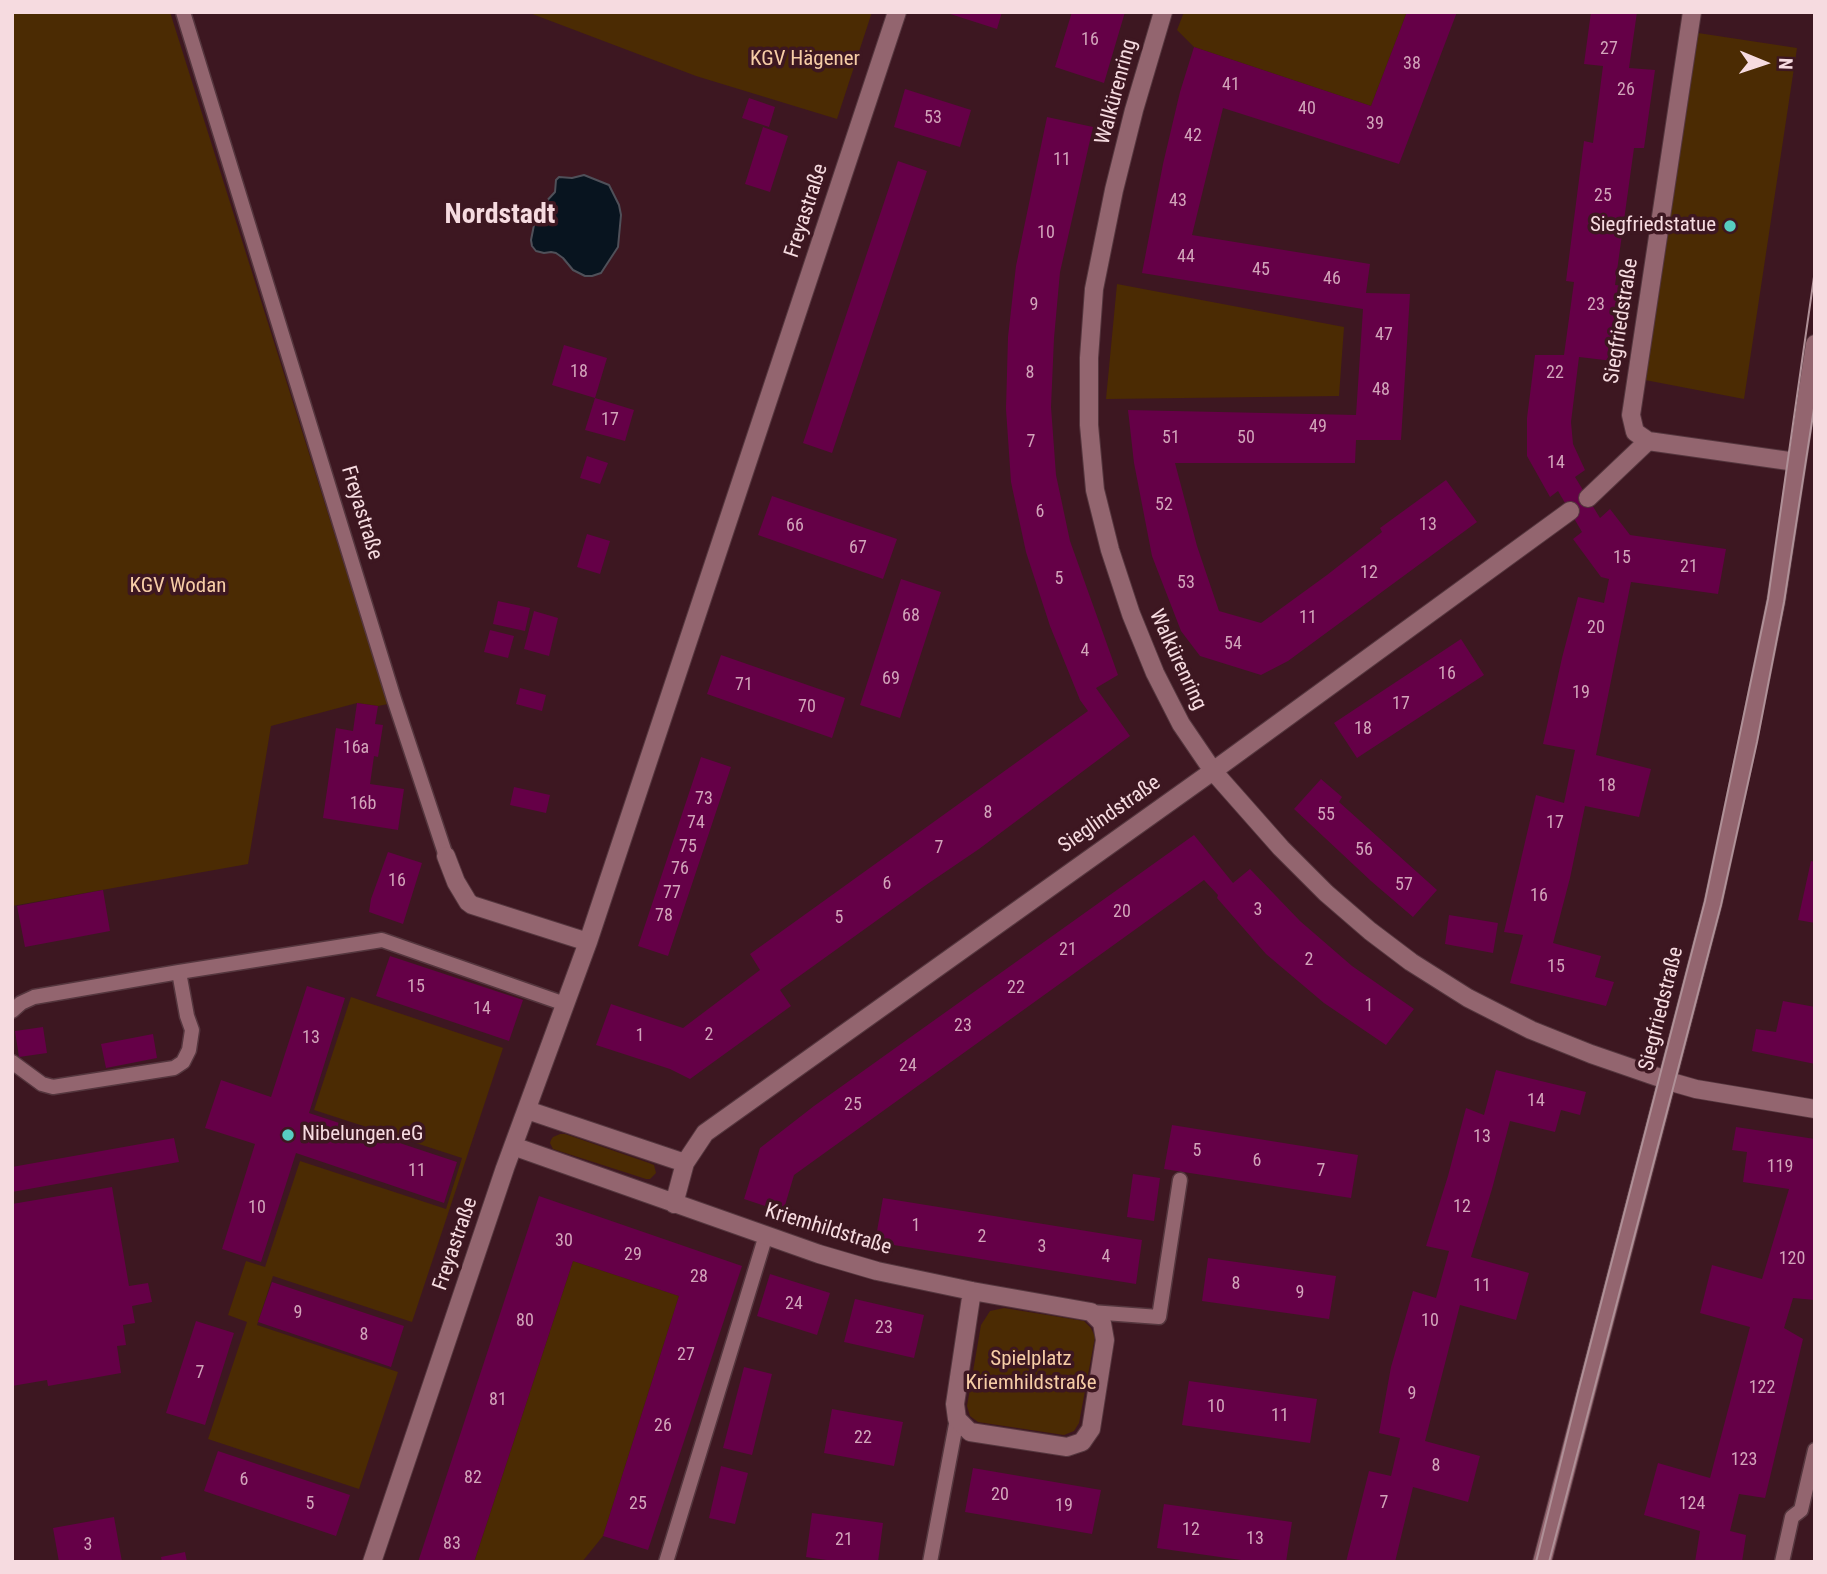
<!DOCTYPE html>
<meta charset="utf-8">
<style>
body{margin:0}
#map{position:relative;width:1827px;height:1574px;overflow:hidden;background:#3d1721;font-family:"Roboto Condensed",sans-serif}
canvas{display:block}
.frame{position:absolute;inset:0;border:14px solid #f6dbe0;pointer-events:none}
.north{position:absolute;left:1729px;top:28px;width:70px;height:70px;-webkit-text-stroke:5px #3d1721;paint-order:stroke;rotate:92deg;font-size:19px;font-weight:700;line-height:28px;text-align:center;color:#f6dbe0}
.north::after{content:'';display:block;margin:auto;width:24px;height:32px;background:#f6dbe0;clip-path:polygon(50% 0,100% 100%,50% 72%,0 100%)}
</style>
<div id="map">
<canvas width="1827" height="1574"></canvas>
<div class="frame"></div>
<div class="north">N</div>
</div>
<script>
const g = document.querySelector('canvas').getContext('2d');
g.lineJoin = 'round';
function paint(path, color) { g.fillStyle = color; g.fill(path, 'evenodd'); }
const poly = rows => new Path2D(rows.map(r => 'M' + r).join(''));
function trace(path, color, width, dash) { g.strokeStyle = color; g.lineWidth = width; g.lineCap = dash ? 'butt' : 'round'; g.setLineDash(dash || []); g.stroke(path); }
function drawText(font, color, halo, rows, align = 'center') {
  g.font = font + ' "Roboto Condensed",sans-serif'; g.lineWidth = 7; g.setLineDash([]); g.textBaseline = 'middle'; g.strokeStyle = halo; g.fillStyle = color; for (const [text, x, y, turn = 0] of rows) {
    g.save(); g.translate(x, y); g.rotate((+turn || 0) * Math.PI / 180); g.textAlign = isNaN(turn) ? turn : align; if (halo) g.strokeText(text, 0, 0); g.fillText(text, 0, 0); g.restore();
  }
}
paint(poly([
 [12,12,170,12,388,704,378,706,357,703,271,726,248,864,12,906],
 [527,12,872,12,837,119,696,76],
 [1184,12,1407,12,1371,106,1194,47,1177,30],
 [1698,33,1797,48,1744,399,1645,380],
 [1117,284,1344,327,1339,396,1106,399],
 [351,997,503,1048,412,1322,273,1276,257,1325,398,1372,359,1489,208,1439,247,1322,228,1315,246,1261,265,1267,300,1161,446,1209,462,1158,314,1110],
 [560,1134,565,1134,649,1163,654,1165,656,1173,650,1179,646,1179,553,1149,550,1143,551,1140,553,1137],
 [573,1261,679,1296,603,1536,582,1562,474,1562],
 [1004,1308,1084,1321,1091,1328,1095,1337,1079,1423,1074,1431,1064,1435,978,1422,970,1416,967,1406,981,1325,990,1311]
]), '#4b2b03');
const water = poly([
 [584,175,609,185,619,205,621,215,618,247,601,273,592,276,585,276,573,270,563,258,556,253,551,252,544,253,536,251,532,246,531,240,534,225,538,220,542,206,555,192,556,180,559,177,572,178,584,175]
]);
paint(water, '#08141f');
trace(water, '#4f5059', 2);
paint(poly([
 [944,12,1002,12,997,29],
 [1072,12,1125,12,1104,83,1055,67],
 [1407,12,1457,12,1399,164,1223,108,1192,235,1370,264,1366,293,1410,294,1401,440,1356,440,1355,463,1175,463,1197,546,1219,611,1261,623,1327,575,1382,532,1380,528,1446,480,1477,522,1288,661,1261,675,1200,656,1181,631,1152,556,1134,463,1128,410,1356,415,1363,309,1142,273,1163,164,1180,92,1194,47,1371,106],
 [1591,12,1637,12,1629,68,1655,70,1644,148,1634,148,1615,285,1624,286,1613,361,1579,357,1571,422,1573,444,1585,470,1575,477,1600,518,1610,509,1630,535,1726,549,1718,594,1631,582,1596,755,1651,769,1639,817,1585,806,1570,878,1553,943,1601,956,1595,977,1614,982,1606,1006,1510,983,1523,935,1504,932,1536,795,1564,803,1575,750,1543,744,1562,658,1578,597,1604,603,1609,579,1601,577,1573,539,1582,532,1558,491,1550,497,1527,456,1527,418,1535,355,1564,355,1574,282,1566,281,1584,141,1593,143,1603,66,1584,64],
 [905,89,971,110,960,147,894,127],
 [749,98,775,107,769,127,742,118],
 [1047,117,1093,127,1060,272,1054,338,1051,407,1056,475,1070,541,1118,675,1096,688,1130,736,979,849,926,885,780,990,791,1006,690,1079,670,1069,596,1045,611,1004,683,1028,760,970,750,954,1088,711,1080,700,1050,626,1026,552,1011,482,1006,409,1008,337,1016,266],
 [763,127,788,136,770,192,745,184],
 [898,161,927,171,832,453,803,443],
 [564,345,607,358,595,398,634,410,625,441,585,430,595,398,552,385],
 [587,456,608,463,600,484,580,478],
 [772,496,897,539,883,579,758,535],
 [587,534,610,541,600,574,577,567],
 [901,579,941,592,900,718,860,705],
 [498,601,530,608,525,631,493,624],
 [534,611,558,618,549,656,524,649],
 [490,630,514,636,508,658,484,652],
 [1461,639,1484,675,1357,758,1334,723],
 [721,655,845,698,832,738,707,694],
 [520,688,546,695,542,711,516,704],
 [357,703,378,706,375,724,383,725,378,757,374,756,370,784,404,789,398,830,323,818,336,728,353,731],
 [701,757,731,767,668,956,638,946],
 [1321,779,1342,797,1339,802,1437,890,1413,917,1371,881,1294,809],
 [514,787,550,795,546,813,510,805],
 [1194,835,1233,883,1250,869,1300,921,1352,966,1414,1009,1386,1045,1324,1003,1266,954,1217,898,1218,895,1204,880,794,1175,783,1212,744,1199,760,1148,814,1106],
 [388,852,422,863,403,924,369,912,371,899],
 [1811,861,1815,862,1815,923,1798,920],
 [103,890,110,931,25,947,17,906],
 [1449,915,1498,923,1493,953,1445,944],
 [390,956,523,1000,509,1041,376,996],
 [307,986,345,998,309,1113,457,1162,444,1203,296,1153,261,1262,222,1249,255,1144,205,1128,221,1080,271,1097],
 [1783,1001,1815,1007,1815,1064,1752,1051,1756,1029,1776,1032],
 [43,1027,47,1053,19,1057,15,1031],
 [153,1034,157,1058,106,1068,101,1044],
 [1496,1070,1586,1092,1580,1115,1561,1110,1555,1132,1510,1121,1492,1189,1471,1257,1529,1273,1516,1320,1460,1305,1425,1441,1480,1456,1468,1502,1413,1487,1395,1562,1346,1562,1369,1471,1391,1476,1400,1438,1379,1433,1391,1367,1413,1291,1436,1298,1449,1251,1426,1246,1448,1176,1466,1108,1484,1115],
 [1172,1125,1358,1155,1351,1198,1164,1169],
 [1736,1127,1815,1139,1815,1300,1793,1298,1784,1328,1803,1339,1765,1498,1739,1494,1730,1531,1746,1535,1742,1562,1695,1562,1700,1531,1644,1515,1658,1463,1710,1478,1750,1327,1700,1313,1712,1265,1762,1279,1789,1189,1743,1182,1747,1152,1732,1150],
 [174,1138,179,1162,12,1192,12,1167],
 [1133,1174,1160,1178,1154,1221,1127,1217],
 [112,1187,129,1286,148,1283,152,1302,132,1306,135,1323,123,1325,126,1345,117,1346,121,1373,48,1386,47,1380,12,1386,12,1204],
 [539,1196,742,1266,648,1550,603,1536,679,1296,573,1261,474,1562,418,1562],
 [883,1198,1142,1240,1136,1284,875,1242],
 [1208,1258,1336,1276,1329,1319,1202,1301],
 [770,1274,830,1293,817,1335,757,1316],
 [272,1282,404,1326,391,1367,258,1322],
 [855,1299,924,1315,914,1358,844,1342],
 [196,1321,234,1333,205,1425,166,1413],
 [744,1367,772,1374,752,1455,723,1448],
 [1189,1381,1317,1399,1310,1443,1182,1425],
 [832,1409,903,1422,894,1466,824,1453],
 [218,1451,350,1495,336,1536,204,1491],
 [721,1466,748,1473,735,1524,709,1518],
 [973,1468,1101,1490,1092,1534,965,1512],
 [1164,1504,1292,1522,1286,1562,1255,1562,1157,1548],
 [812,1513,883,1523,878,1562,840,1562,806,1557],
 [114,1517,122,1562,59,1562,53,1528],
 [185,1552,187,1562,162,1562,161,1557]
]), '#650047');
const service = poly([
 [183,12,394,699,446,856],
 [179,972,382,940,565,1004],
 [12,1011,21,1003,34,997,179,972,187,1016,192,1030,189,1050,183,1062,174,1068,53,1087,42,1084,12,1062],
 [1091,1312,1159,1317,1180,1180],
 [666,1562,766,1235],
 [930,1562,957,1419],
 [1782,1562,1792,1517,1801,1510,1815,1450]
]);
const minor = poly([
 [1163,12,1134,110,1114,190,1094,289,1089,358,1089,425,1095,490,1110,550,1131,614,1155,673,1181,724,1213,771,1281,848,1326,893,1370,931,1411,962,1468,998,1531,1030,1591,1054,1675,1083,1696,1089,1815,1109],
 [1692,12,1631,415,1635,432,1648,441,1796,462],
 [1588,498,1648,441],
 [446,856,456,882,468,902,472,905,588,942],
 [527,1110,685,1163],
 [513,1146,819,1254,877,1271,972,1291,1091,1312,1102,1323,1105,1340,1091,1429,1082,1442,1067,1447,970,1432,957,1419,955,1404,972,1291],
 [674,1204,685,1163,705,1133,1213,771,1570,511],
 [372,1562,505,1168,588,942,897,12]
]);
const tertiary = poly([
 [1542,1562,1713,903,1748,740,1776,601,1815,344]
]);
trace(service, '#55363e', 17);
trace(minor, '#55363e', 20);
trace(tertiary, '#55363e', 20);
trace(service, '#93656f', 14);
trace(minor, '#93656f', 18);
trace(tertiary, '#93656f', 18);
trace(poly([
 [1536,1562,1578,1392,1705,901,1768,599,1815,270],
 [1549,1562,1721,905,1757,742,1784,602,1815,402]
]), '#af9097', 2);
for (const [x, y, r, color] of [
 [1730,226,7,"#57cec1"],
 [288,1135,7,"#57cec1"]
]) { const dot = new Path2D(); dot.arc(x, y, r, 0, 2 * Math.PI); g.fillStyle = color; g.fill(dot); trace(dot, '#3d1721', 2.5); }
drawText('18px', '#d2a4ba', null, [
 ["16",1090,40],
 ["27",1609,49],
 ["38",1412,64],
 ["41",1231,85],
 ["26",1626,90],
 ["40",1307,109],
 ["53",933,118],
 ["39",1375,124],
 ["42",1193,136],
 ["11",1062,160],
 ["25",1603,196],
 ["43",1178,201],
 ["10",1046,233],
 ["44",1186,257],
 ["45",1261,270],
 ["46",1332,279],
 ["9",1034,305],
 ["23",1596,305],
 ["47",1384,335],
 ["18",579,372],
 ["8",1030,373],
 ["22",1555,373],
 ["48",1381,390],
 ["17",610,420],
 ["49",1318,427],
 ["51",1171,438],
 ["50",1246,438],
 ["7",1031,442],
 ["14",1556,463],
 ["52",1164,505],
 ["6",1040,512],
 ["13",1428,525],
 ["66",795,526],
 ["67",858,548],
 ["15",1622,558],
 ["21",1689,567],
 ["12",1369,573],
 ["5",1059,579],
 ["53",1186,583],
 ["68",911,616],
 ["11",1308,618],
 ["20",1596,628],
 ["54",1233,644],
 ["4",1085,651],
 ["16",1447,674],
 ["69",891,679],
 ["71",744,685],
 ["19",1581,693],
 ["17",1401,704],
 ["70",807,707],
 ["18",1363,729],
 ["16a",356,748],
 ["18",1607,786],
 ["73",704,799],
 ["16b",363,804],
 ["8",988,813],
 ["55",1326,815],
 ["74",696,823],
 ["17",1555,823],
 ["75",688,847],
 ["7",939,848],
 ["56",1364,850],
 ["76",680,869],
 ["16",397,881],
 ["6",887,884],
 ["57",1404,885],
 ["77",672,893],
 ["16",1539,896],
 ["3",1258,910],
 ["20",1122,912],
 ["78",664,916],
 ["5",839,918],
 ["21",1068,950],
 ["2",1309,960],
 ["15",1556,967],
 ["15",416,987],
 ["22",1016,988],
 ["1",1369,1006],
 ["14",482,1009],
 ["23",963,1026],
 ["2",709,1035],
 ["1",640,1036],
 ["13",311,1038],
 ["24",908,1066],
 ["14",1536,1101],
 ["25",853,1105],
 ["13",1482,1137],
 ["5",1197,1151],
 ["6",1257,1161],
 ["119",1780,1167],
 ["11",417,1171],
 ["7",1321,1171],
 ["12",1462,1207],
 ["10",257,1208],
 ["1",916,1226],
 ["2",982,1237],
 ["30",564,1241],
 ["3",1042,1247],
 ["29",633,1255],
 ["4",1106,1257],
 ["120",1792,1259],
 ["28",699,1277],
 ["8",1236,1284],
 ["11",1482,1286],
 ["9",1300,1293],
 ["24",794,1304],
 ["9",298,1313],
 ["80",525,1321],
 ["10",1430,1321],
 ["23",884,1328],
 ["8",364,1335],
 ["27",686,1355],
 ["7",200,1373],
 ["122",1762,1388],
 ["9",1412,1394],
 ["81",498,1400],
 ["10",1216,1407],
 ["11",1280,1416],
 ["26",663,1426],
 ["22",863,1438],
 ["123",1744,1460],
 ["8",1436,1466],
 ["82",473,1478],
 ["6",244,1480],
 ["20",1000,1495],
 ["7",1384,1503],
 ["5",310,1504],
 ["25",638,1504],
 ["124",1692,1504],
 ["19",1064,1506],
 ["12",1191,1530],
 ["13",1255,1539],
 ["21",844,1540],
 ["83",452,1544],
 ["3",88,1545]
]);
drawText('21px', '#f6cda6', '#3d1721', [
 ["KGV Hägener",805,60],
 ["KGV Wodan",178,587],
 ["Spielplatz",1031,1360],
 ["Kriemhildstraße",1031,1384]
]);
drawText('21px', '#f6dbe0', '#3d1721', [
 ["Walkürenring",1117,92,-75],
 ["Freyastraße",807,211,-72],
 ["Siegfriedstraße",1622,321,-81],
 ["Freyastraße",361,513,73],
 ["Walkürenring",1177,660,65],
 ["Sieglindstraße",1110,815,-35],
 ["Siegfriedstraße",1662,1009,-76],
 ["Kriemhildstraße",828,1230,17],
 ["Freyastraße",456,1244,-71]
]);
drawText('21px', '#f6dbe0', '#3d1721', [
 ["Siegfriedstatue",1716,226],
 ["Nibelungen.eG",302,1135,"left"]
], 'right');
drawText('bold 28px', '#f6dbe0', '#3d1721', [
 ["Nordstadt",500,216]
]);
</script>
